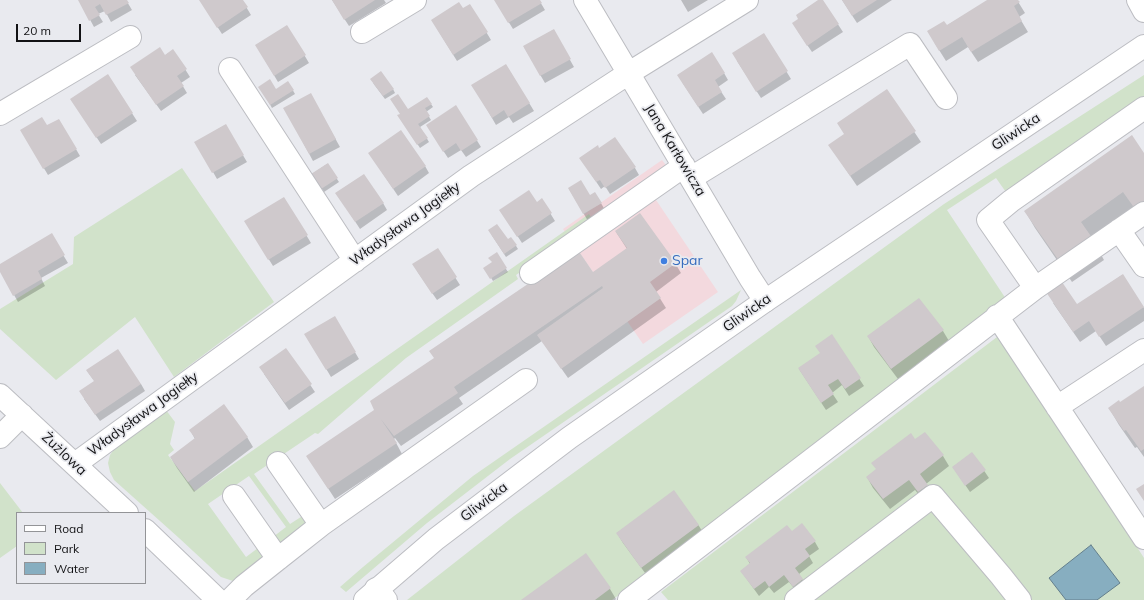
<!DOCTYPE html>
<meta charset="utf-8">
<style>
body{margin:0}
#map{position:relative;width:1144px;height:600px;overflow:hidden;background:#e9eaef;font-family:Mulish,sans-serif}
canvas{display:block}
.legend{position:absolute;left:16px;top:512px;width:130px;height:72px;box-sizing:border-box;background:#e9eaef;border:1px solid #939497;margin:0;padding:5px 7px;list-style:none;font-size:12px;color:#121214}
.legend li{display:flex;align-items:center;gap:8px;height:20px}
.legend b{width:20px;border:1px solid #939497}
.scale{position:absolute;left:16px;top:24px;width:65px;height:18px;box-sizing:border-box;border:2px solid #121214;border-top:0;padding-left:5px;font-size:12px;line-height:14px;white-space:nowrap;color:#121214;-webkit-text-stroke:3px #e9eaef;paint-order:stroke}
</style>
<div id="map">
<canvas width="1144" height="600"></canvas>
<ul class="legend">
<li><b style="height:5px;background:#fff"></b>Road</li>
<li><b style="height:11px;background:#d1e2ca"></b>Park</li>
<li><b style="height:11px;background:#87aec0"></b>Water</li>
</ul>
<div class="scale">20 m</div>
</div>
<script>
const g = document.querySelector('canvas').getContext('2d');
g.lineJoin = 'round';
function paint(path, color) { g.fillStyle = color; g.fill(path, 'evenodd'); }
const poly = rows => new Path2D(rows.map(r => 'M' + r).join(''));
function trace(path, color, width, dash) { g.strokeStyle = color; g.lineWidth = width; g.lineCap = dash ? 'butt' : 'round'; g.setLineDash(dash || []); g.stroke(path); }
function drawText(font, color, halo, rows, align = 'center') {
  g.font = font + ' Mulish,sans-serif'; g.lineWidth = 3.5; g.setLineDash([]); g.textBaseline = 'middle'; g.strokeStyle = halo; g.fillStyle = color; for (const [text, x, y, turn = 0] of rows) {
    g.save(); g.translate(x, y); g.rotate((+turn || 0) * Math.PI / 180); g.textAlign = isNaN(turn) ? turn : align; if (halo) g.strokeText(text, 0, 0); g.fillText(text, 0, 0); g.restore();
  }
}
paint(poly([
 [662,160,675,177,652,194,718,292,643,344,563,229]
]), '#f3d9de');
paint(poly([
 [1144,75,1144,102,1008,195,996,178,947,210,1006,299,987,320,612,600,407,600,514,516,944,204],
 [182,168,274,302,174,377,135,317,56,380,0,329,0,309,73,264,74,237],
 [589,214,594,222,516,275,518,279,406,358,318,434,315,433,254,474,290,524,304,515,306,526,281,543,273,537,286,527,249,476,208,504,246,557,262,545,263,553,263,558,240,580,233,581,221,577,179,538,114,480,110,472,108,463,110,455,115,448,166,410,175,422,170,444,174,450,168,455,195,491],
 [741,290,736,301,732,306,510,459,427,523,346,592,340,587,363,567,473,476],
 [997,337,1060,426,1144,558,1144,600,668,600,661,592],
 [0,483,23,513,17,513,17,546,0,558]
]), '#d1e2ca');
const water = poly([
 [1091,545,1120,583,1097,600,1066,600,1049,578,1091,545]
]);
paint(water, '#87aec0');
trace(water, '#647f8c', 1);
paint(poly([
 [81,0,126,0,132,10,111,22,105,11,98,14,103,22,94,27,80,1],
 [200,0,242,0,251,15,222,34],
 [332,0,384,0,386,3,349,26],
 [495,0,539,0,545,10,513,29],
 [681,0,708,0,688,12],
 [820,0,822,0,843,32,812,52,797,30],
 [842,0,892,0,857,23],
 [989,0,1017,0,1025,13,1019,17,1028,32,978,62,968,47,946,61,934,42,946,26],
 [470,5,491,40,457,61,436,27],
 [287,26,309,63,278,82,256,45],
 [553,30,574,67,545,83,524,47],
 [764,35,791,79,761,98,737,61],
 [173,50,190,77,181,83,187,93,161,111,135,75],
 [506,65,534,111,513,123,509,117,496,125,473,85],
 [724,73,728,80,718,87,726,99,703,114,682,82],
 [108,76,137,121,101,144,76,106],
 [288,82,295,94,272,108,260,87,276,90],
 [373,83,393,89,395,93,385,99],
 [887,91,921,142,857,186,836,155,845,135],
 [311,95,340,147,313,161,285,109],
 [427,98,433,107,426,112,431,120,420,127,429,142,420,148,401,119,408,111],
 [456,107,481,147,466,157,461,150,448,158,431,132],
 [59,120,80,156,48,175,21,130,47,127],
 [225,125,247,162,217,179,196,142],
 [599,149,635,168,639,175,610,194,605,186,601,189,585,165],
 [369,153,425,166,429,173,398,196],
 [1144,155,1144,224,1094,242,1104,260,1072,282,1035,228,1025,211],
 [327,164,339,182,324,192,312,174],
 [569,189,590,196,595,193,605,210,588,221],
 [284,198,311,243,273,266,250,229],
 [341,200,383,203,387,210,360,229],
 [542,200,555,221,522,243,505,217,537,203],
 [616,232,675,263,681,273,656,292,666,308,568,378,542,341,459,398,463,404,401,446,395,438,394,439,402,454,335,499,307,456,592,274,627,249],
 [491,234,508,241,511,238,518,249,506,257],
 [51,235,68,263,41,278,45,286,18,302,0,270,0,265],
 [437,249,460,285,437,300,417,271],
 [496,254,508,272,493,281,485,268,493,263],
 [1122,275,1144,308,1144,321,1106,346,1096,331,1080,342,1053,303,1077,306],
 [334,317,359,359,331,377,306,335],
 [943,331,949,341,898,379,874,347,868,336],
 [831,336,864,386,849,396,842,385,832,393,838,402,826,410,799,369,821,354],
 [286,349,315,392,289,410,264,374],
 [87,371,141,384,145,391,100,421,84,399,95,382],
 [1144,387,1144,457,1137,447,1135,448,1119,425,1109,408,1120,404],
 [190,430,247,437,253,447,194,492,177,468,171,458,195,439],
 [915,441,943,456,949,466,926,484,933,496,925,502,915,490,890,509,873,488,867,477,877,470,873,463],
 [972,453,989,478,970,492,953,467],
 [674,492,699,526,705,536,648,577,623,543,617,533],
 [791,533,815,542,819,549,809,556,813,563,799,574,807,587,798,593,789,582,774,593,769,587,759,596,741,571,750,564,746,557],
 [586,555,610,589,616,599,615,600,523,600]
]), '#0003');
paint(poly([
 [78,0,127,0,129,3,106,15,100,4,95,7,100,15,89,21],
 [199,0,243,0,248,7,217,28],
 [332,0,375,0,344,20],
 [494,0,540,0,542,3,508,23],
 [818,0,823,0,839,24,807,46,792,23,798,19,796,15],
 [842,0,877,0,852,16],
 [987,0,1018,0,1020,2,1014,6,1022,21,971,52,962,37,939,51,927,31,944,21,947,25],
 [459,2,463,8,470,4,488,32,453,55,431,20],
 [287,25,306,55,274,76,255,45],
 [554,29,571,59,540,76,523,46],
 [764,33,788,71,756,92,732,53],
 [160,47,165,55,173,49,187,69,177,76,184,86,156,105,130,67],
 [712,52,725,73,715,80,722,92,698,107,677,75],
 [506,64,530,103,508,117,504,110,492,118,471,85],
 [381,71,394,89,383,96,370,79],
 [108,74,133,113,96,138,70,99],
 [270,79,276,89,288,81,294,90,270,105,258,87],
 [887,89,916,131,850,176,828,145,844,134,837,123],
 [311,93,336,139,309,154,283,108],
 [398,94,408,109,427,97,432,104,425,108,430,116,418,124,428,138,417,145,397,115,400,114,390,99],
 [456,105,478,140,461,151,456,143,443,152,426,125],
 [42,117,47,125,59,119,77,149,43,169,20,130],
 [226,124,244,155,212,173,194,142],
 [401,130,426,166,393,189,368,153],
 [1132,135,1144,153,1144,209,1138,213,1123,192,1081,222,1095,242,1062,265,1024,211],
 [615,137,636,167,605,188,600,180,596,182,579,158,598,145,599,148],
 [328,163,338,178,321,189,311,174],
 [364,174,384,203,355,222,335,193],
 [581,180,590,195,595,192,602,203,583,214,568,188],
 [529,190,537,202,542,198,552,213,517,237,499,210],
 [284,197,308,235,268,260,244,221],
 [640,213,676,263,650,282,661,298,561,369,537,335,603,288,602,286,454,387,458,393,394,436,380,418,397,443,328,489,306,456,374,410,370,401,434,358,429,351,578,250,593,272,627,248,615,231],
 [497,224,508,239,511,237,517,245,504,254,488,230],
 [52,233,65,255,38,271,42,279,13,296,0,272,0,264],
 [438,248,457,277,432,294,412,264],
 [497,252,507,268,490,279,483,268,492,262,488,258],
 [1123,274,1144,307,1099,337,1089,321,1073,332,1046,292,1062,282,1077,304],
 [919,298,944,330,891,369,867,336],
 [335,316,356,352,326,370,304,334],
 [832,334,861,378,845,389,838,379,828,385,834,394,821,403,798,368,820,353,815,346],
 [286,348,312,384,285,403,259,367],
 [118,349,141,384,95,415,79,391,94,381,86,370],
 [1144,386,1144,449,1141,451,1126,430,1124,431,1108,408,1119,400,1120,402],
 [224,404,248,437,188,482,170,457,195,438,189,430],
 [925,432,944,455,920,474,928,485,918,492,909,480,883,499,866,477,876,469,871,463,911,433,915,439],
 [972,452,986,470,965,486,952,467],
 [1144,484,1144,501,1136,489],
 [674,490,699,525,641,568,616,533],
 [802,523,816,541,805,549,810,556,795,568,803,579,793,587,784,575,769,587,765,581,754,589,740,571,750,563,745,557,787,525,792,531],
 [586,553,611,588,595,600,521,600]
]), '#cfc9cc');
const minor = poly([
 [585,0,750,278,765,301],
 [1138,0,1144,11],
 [362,32,415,0],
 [230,69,355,261],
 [0,114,130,37],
 [691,178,910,44,946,98],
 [1119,230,1144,266],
 [531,273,684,166],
 [1034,289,1031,282,988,220,1011,201,1144,108],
 [997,316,1144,538],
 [0,395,127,513],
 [1057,407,1144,350],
 [0,437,22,415],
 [278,463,321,525],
 [75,464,471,176,629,73,747,0],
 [234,496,278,559],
 [145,530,218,600],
 [376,589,386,600],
 [230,600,244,586,278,559,321,525,526,380],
 [629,600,1034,289,1144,213],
 [796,600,933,496,1001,576,1020,600]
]);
const major = poly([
 [365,600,436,539,569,438,765,301,1144,46]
]);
trace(minor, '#bcbdc2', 24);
trace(major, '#bcbdc2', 24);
trace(minor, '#fff', 22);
trace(major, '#fff', 22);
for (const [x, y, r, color] of [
 [664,261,4,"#3f7fe0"]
]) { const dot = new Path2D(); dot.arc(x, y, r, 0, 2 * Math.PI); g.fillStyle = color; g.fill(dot); trace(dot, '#e9eaef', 1.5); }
drawText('14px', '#121214', '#e9eaef', [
 ["Gliwicka",1016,132,-34],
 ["Jana Karłowicza",675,150,59],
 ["Władysława Jagiełły",405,224,-36],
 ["Gliwicka",747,313,-35],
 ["Władysława Jagiełły",143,414,-36],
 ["Żużlowa",64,454,43],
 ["Gliwicka",484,502,-37]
]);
drawText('14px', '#366cbe', '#e9eaef', [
 ["Spar",672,261]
], 'left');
</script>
